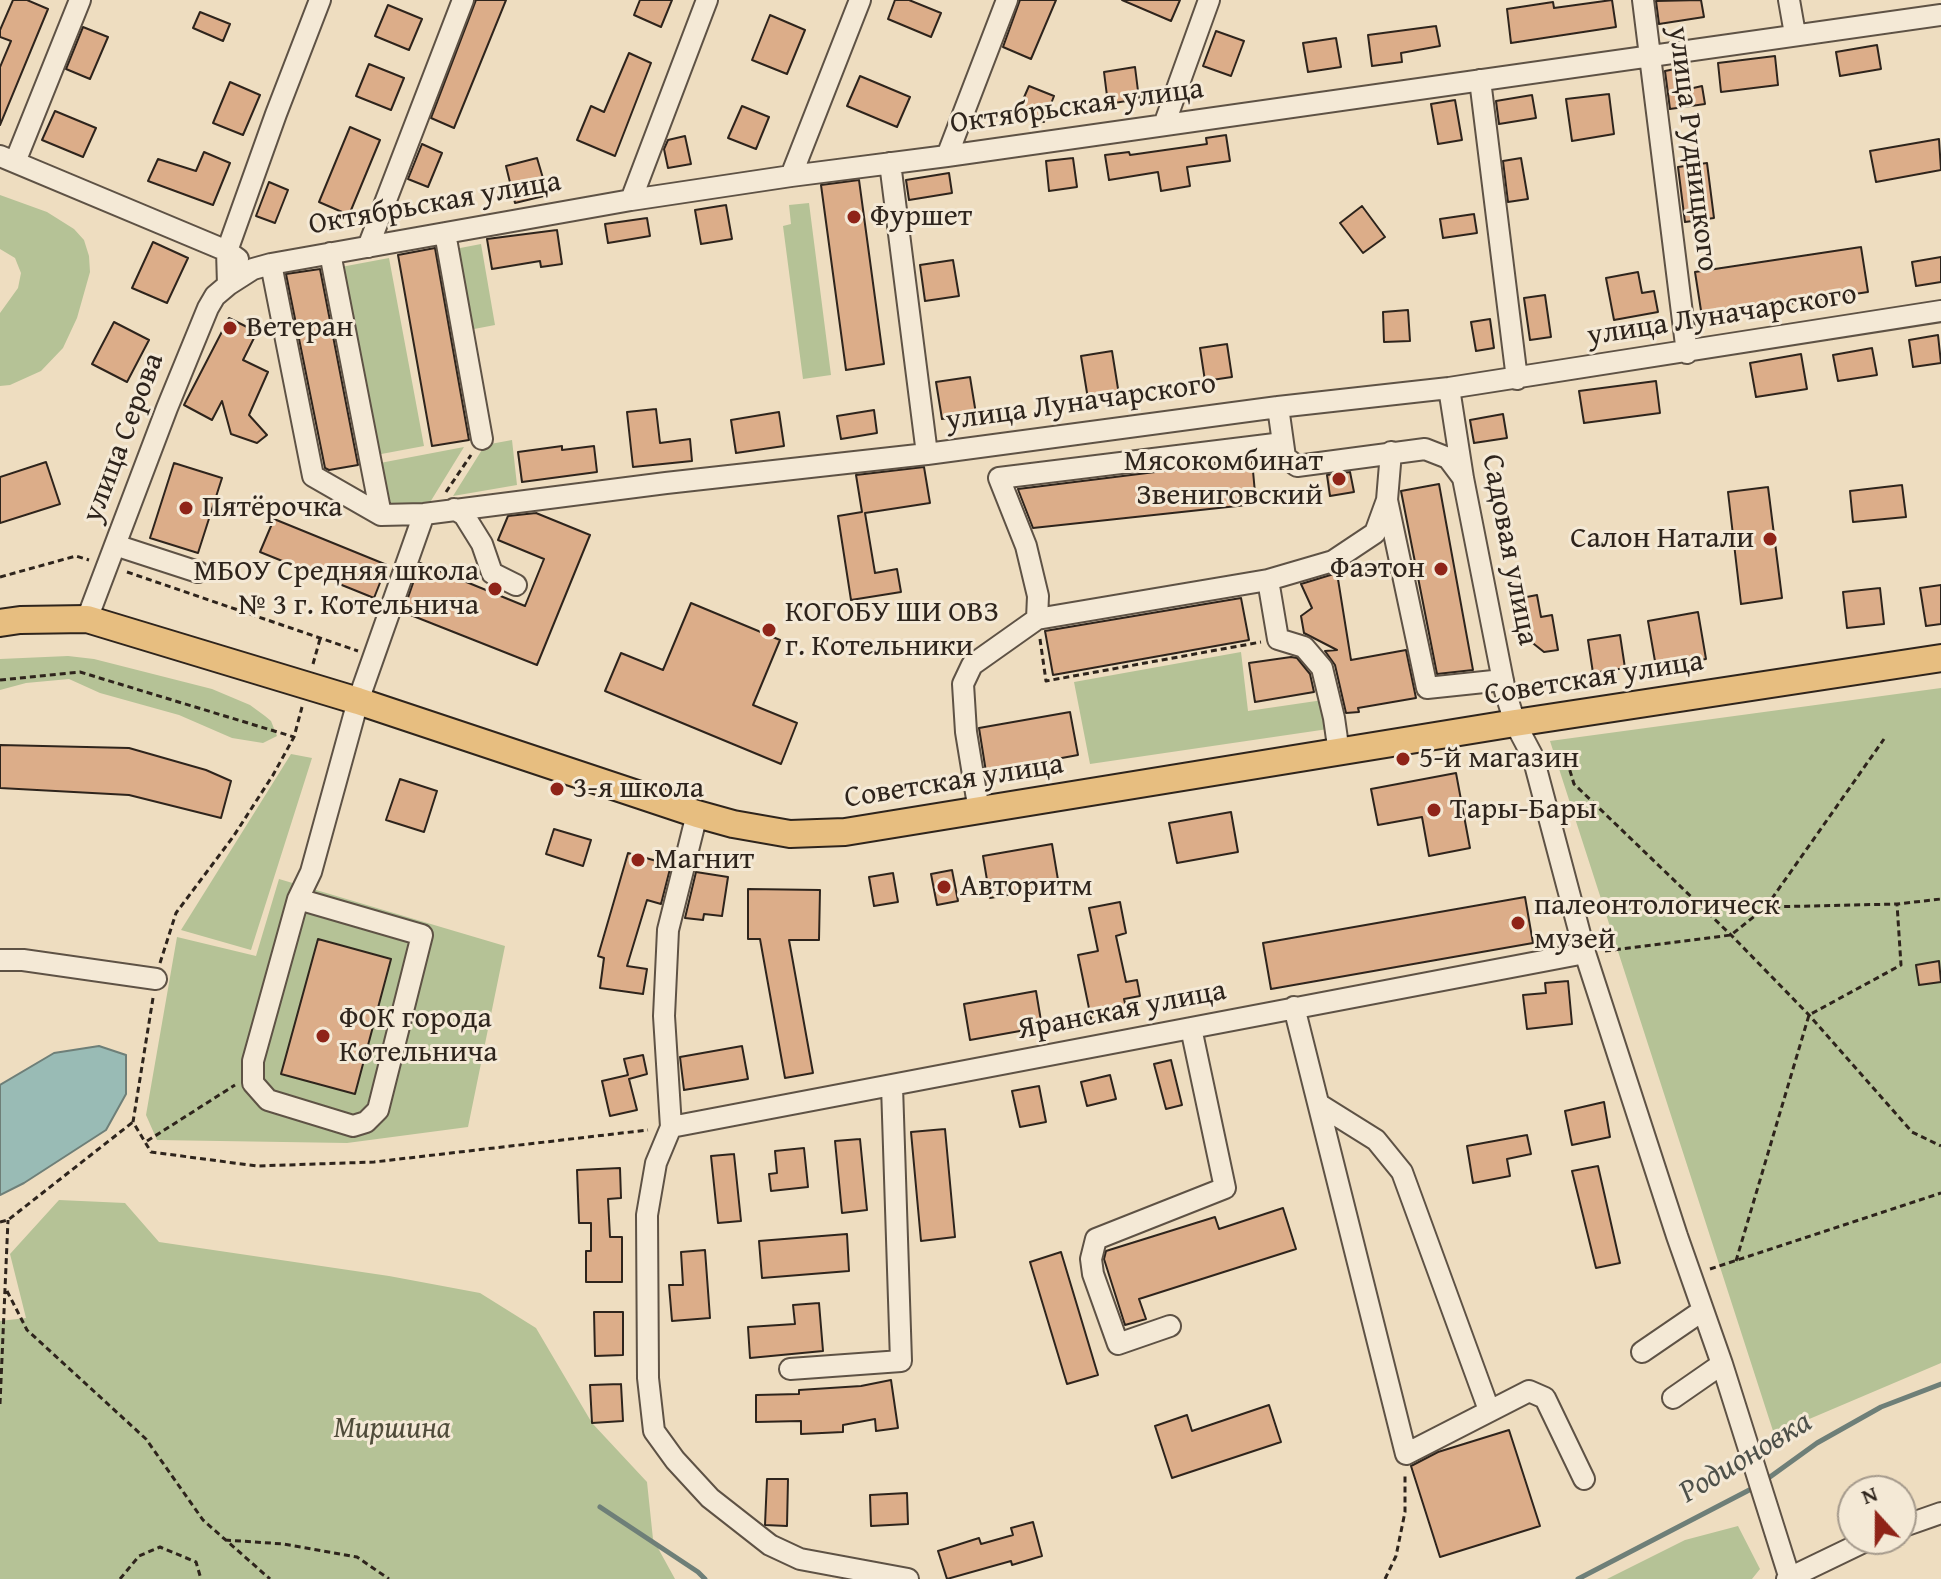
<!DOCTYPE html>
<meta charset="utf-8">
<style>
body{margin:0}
#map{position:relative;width:1941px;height:1579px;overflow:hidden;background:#eeddc0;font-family:"Gentium Book Plus",serif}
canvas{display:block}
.north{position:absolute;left:1837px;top:1475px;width:80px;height:80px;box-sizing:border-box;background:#f4e9d6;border:2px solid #a59a8c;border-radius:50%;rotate:339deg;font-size:22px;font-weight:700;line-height:32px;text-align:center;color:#2e241c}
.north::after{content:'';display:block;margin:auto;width:28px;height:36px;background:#8f2418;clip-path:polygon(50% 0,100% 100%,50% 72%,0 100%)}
</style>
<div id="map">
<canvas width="1941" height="1579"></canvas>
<div class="north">N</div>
</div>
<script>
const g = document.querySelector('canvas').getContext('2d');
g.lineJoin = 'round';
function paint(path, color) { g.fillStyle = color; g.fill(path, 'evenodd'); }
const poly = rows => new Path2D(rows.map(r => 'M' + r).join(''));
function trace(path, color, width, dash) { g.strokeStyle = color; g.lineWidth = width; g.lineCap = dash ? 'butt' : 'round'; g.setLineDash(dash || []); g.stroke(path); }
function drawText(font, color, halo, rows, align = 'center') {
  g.font = font + ' "Gentium Book Plus",serif'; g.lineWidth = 6; g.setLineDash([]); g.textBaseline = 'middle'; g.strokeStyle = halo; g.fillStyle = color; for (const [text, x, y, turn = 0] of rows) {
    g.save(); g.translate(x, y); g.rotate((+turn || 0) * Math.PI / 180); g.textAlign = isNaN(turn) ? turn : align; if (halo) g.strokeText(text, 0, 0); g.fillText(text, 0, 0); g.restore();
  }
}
paint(poly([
 [0,195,47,212,74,229,84,240,89,256,90,272,77,318,63,348,41,371,10,385,0,386,0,313,18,288,21,273,15,258,0,249],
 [809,203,831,375,803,379,783,226,791,224,789,205],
 [481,244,495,325,469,330,455,249],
 [389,258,424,446,376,455,341,267],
 [512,440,517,485,453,496,485,445],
 [464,447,429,504,388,507,380,463],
 [1241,652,1248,711,1323,700,1328,729,1090,764,1074,682],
 [68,656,94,659,212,689,250,705,265,716,271,721,277,736,263,743,232,738,179,715,100,693,69,679,26,683,0,690,0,659],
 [1941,688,1941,1363,1774,1434,1550,741],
 [291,754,312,758,251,950,181,930],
 [279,879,505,946,468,1127,347,1143,157,1140,146,1115,177,937,256,956],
 [59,1200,125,1203,159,1242,389,1276,480,1293,536,1328,592,1423,647,1482,653,1539,675,1579,0,1579,0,1321,26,1318,10,1254],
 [1738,1526,1760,1569,1752,1579,1607,1579,1685,1540]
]), '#b5c296');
const water = poly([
 [99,1046,126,1055,126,1094,106,1130,24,1183,0,1195,0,1085,54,1053,99,1046]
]);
paint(water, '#99bbb5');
trace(water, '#6e7f78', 2);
trace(poly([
 [1763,1482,1817,1443,1881,1407,1941,1384],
 [600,1507,698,1572,705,1579],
 [1578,1579,1755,1487]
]), '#6e7f78', 5);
const building = poly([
 [13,0,27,0,48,9,0,125,0,67,11,41,0,37,0,30,13,0],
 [476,0,506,0,454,128,431,118,476,0],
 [640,0,672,0,661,27,634,15,640,0],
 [895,0,909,0,941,13,931,37,888,19,895,0],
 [1020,0,1056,0,1031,59,1003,47,1020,0],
 [1122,0,1180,0,1171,21,1122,0],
 [1612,0,1616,27,1511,43,1507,9,1553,2,1554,8,1612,0],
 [1701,0,1704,17,1659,24,1656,1,1701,0],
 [388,5,422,19,409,50,375,36,388,5],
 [200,12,230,24,223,41,193,28,200,12],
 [770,15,805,30,787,74,752,60,770,15],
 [1436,26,1440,46,1401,53,1402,62,1372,66,1368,35,1436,26],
 [83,27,108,37,90,79,66,69,83,27],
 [1216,31,1244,41,1231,76,1203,66,1216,31],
 [1336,38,1341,67,1308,72,1303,43,1336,38],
 [1877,45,1881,69,1840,76,1836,52,1877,45],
 [629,53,651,63,615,156,577,140,591,106,604,112,629,53],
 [1775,56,1778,85,1721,92,1718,63,1775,56],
 [369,64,404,78,391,110,356,96,369,64],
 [1135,67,1139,99,1108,104,1104,72,1135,67],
 [1685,67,1689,89,1702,86,1705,104,1670,109,1665,71,1685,67],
 [860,76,910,97,897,127,847,106,860,76],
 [230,82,260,95,243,135,213,123,230,82],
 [1029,86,1054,96,1044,122,1018,111,1029,86],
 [1609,94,1614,134,1572,141,1566,99,1609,94],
 [1532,95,1536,118,1499,124,1496,101,1532,95],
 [1455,100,1462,140,1438,144,1431,104,1455,100],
 [742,106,769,117,756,149,728,138,742,106],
 [55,111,96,128,83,157,42,140,55,111],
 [350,127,380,140,349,215,319,202,350,127],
 [1226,135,1230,161,1187,167,1190,186,1161,191,1158,172,1109,180,1105,155,1129,152,1130,155,1207,144,1206,138,1226,135],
 [685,136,691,164,668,168,664,149,668,140,685,136],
 [1939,139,1941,170,1876,182,1870,151,1939,139],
 [422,144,442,153,428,187,408,179,422,144],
 [204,152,230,163,213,205,148,181,158,159,196,171,204,152],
 [537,158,548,195,515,203,506,166,537,158],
 [1073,158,1077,187,1049,191,1046,161,1073,158],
 [1521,158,1528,199,1508,202,1503,161,1521,158],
 [1707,163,1714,218,1685,222,1678,167,1707,163],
 [949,173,952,193,909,200,906,180,949,173],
 [859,180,884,364,846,370,821,185,859,180],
 [269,182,288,190,275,223,256,216,269,182],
 [726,205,732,239,701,244,695,210,726,205],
 [1362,206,1385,237,1363,253,1340,223,1362,206],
 [1474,214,1477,233,1443,238,1440,219,1474,214],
 [647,218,650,236,608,243,605,224,647,218],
 [557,230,562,264,541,267,540,261,492,269,487,239,557,230],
 [153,242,188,258,167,303,132,288,153,242],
 [1861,247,1868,292,1702,317,1695,272,1861,247],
 [435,248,469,440,432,446,398,255,435,248],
 [1941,257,1941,282,1916,286,1912,262,1941,257],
 [953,260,959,296,925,301,920,265,953,260],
 [320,269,358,465,329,470,325,468,286,274,320,269],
 [1638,272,1642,293,1654,291,1658,312,1614,320,1606,278,1638,272],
 [1545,295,1551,337,1530,340,1524,298,1545,295],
 [1408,310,1410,341,1384,342,1383,312,1408,310],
 [229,318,257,332,243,360,268,372,249,415,267,435,257,443,231,434,222,401,212,420,184,405,229,318],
 [1490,319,1494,348,1476,351,1471,322,1490,319],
 [114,322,149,340,127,382,92,364,114,322],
 [1938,335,1941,363,1913,367,1909,340,1938,335],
 [1227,344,1232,377,1205,381,1200,348,1227,344],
 [1872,348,1877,375,1838,381,1833,355,1872,348],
 [1112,351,1119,395,1088,399,1081,356,1112,351],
 [1801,354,1807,389,1756,397,1750,363,1801,354],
 [970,377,976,414,942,419,936,382,970,377],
 [1656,381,1660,413,1584,423,1579,391,1656,381],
 [656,409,660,443,690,439,692,461,633,467,627,412,656,409],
 [874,410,877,433,841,439,837,416,874,410],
 [779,412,784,446,736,453,731,420,779,412],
 [1503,414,1507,438,1474,443,1470,420,1503,414],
 [562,446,562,450,594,446,597,472,522,482,518,452,562,446],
 [1252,460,1256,504,1033,528,1019,492,1018,489,1252,460],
 [46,462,60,504,0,523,0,477,46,462],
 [174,463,222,478,198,553,150,538,174,463],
 [924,467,930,503,865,513,875,573,897,569,901,592,851,600,838,516,862,512,856,475,924,467],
 [1350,472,1354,492,1330,496,1327,475,1350,472],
 [1439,484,1473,670,1437,674,1401,491,1439,484],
 [1902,485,1906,517,1853,522,1850,491,1902,485],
 [1768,487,1782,598,1741,604,1728,492,1768,487],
 [536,513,590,535,537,665,403,612,420,563,525,606,544,559,498,540,508,516,536,513],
 [274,519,387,565,374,598,260,552,274,519],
 [1337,573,1351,660,1406,650,1416,698,1358,708,1359,712,1346,713,1335,665,1325,651,1337,650,1304,633,1301,616,1312,608,1301,584,1337,573],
 [1941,585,1941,624,1926,626,1920,588,1941,585],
 [1880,588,1884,624,1847,628,1843,592,1880,588],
 [1537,595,1541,617,1552,615,1558,650,1544,652,1515,629,1511,600,1537,595],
 [1241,598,1249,640,1053,675,1045,631,1241,598],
 [691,603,780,640,753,705,797,723,781,764,605,691,621,653,663,670,691,603],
 [1698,612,1706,659,1656,667,1648,621,1698,612],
 [1620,635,1625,668,1593,673,1588,640,1620,635],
 [1291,657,1297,658,1310,674,1314,692,1255,702,1249,663,1291,657],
 [1070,712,1078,755,986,772,979,728,1070,712],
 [0,745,129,748,206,770,231,781,221,818,129,795,0,788,0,745],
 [1456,773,1470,848,1429,856,1422,817,1378,825,1371,789,1456,773],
 [400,779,437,791,424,832,386,820,400,779],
 [1231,812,1238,852,1177,863,1169,823,1231,812],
 [554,829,591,840,583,866,546,854,554,829],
 [1052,844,1059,886,990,898,983,856,1052,844],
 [628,853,671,865,661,904,647,900,627,966,647,969,643,994,600,988,604,958,598,956,628,853],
 [952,870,958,901,937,905,931,874,952,870],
 [696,872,728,877,722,916,704,914,703,920,685,918,696,872],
 [893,873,898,902,874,906,869,877,893,873],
 [748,889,820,890,819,940,789,940,813,1073,785,1078,760,939,748,939,748,889],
 [1525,897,1533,943,1271,989,1263,943,1525,897],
 [1120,902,1126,933,1116,936,1126,982,1137,980,1140,996,1124,999,1128,1016,1092,1023,1078,955,1098,951,1089,908,1120,902],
 [318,939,391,959,355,1094,281,1074,318,939],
 [1939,961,1941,982,1919,985,1916,965,1939,961],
 [1568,981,1572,1024,1527,1029,1523,995,1546,993,1545,983,1568,981],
 [1036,991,1042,1027,970,1040,964,1004,1036,991],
 [742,1046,748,1079,684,1090,680,1057,742,1046],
 [643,1055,647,1074,629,1079,637,1110,610,1116,602,1081,628,1075,624,1059,643,1055],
 [1171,1060,1182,1105,1166,1109,1154,1064,1171,1060],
 [1110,1075,1116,1099,1087,1106,1081,1082,1110,1075],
 [1039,1086,1046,1122,1020,1127,1012,1091,1039,1086],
 [1604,1102,1610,1137,1572,1145,1565,1111,1604,1102],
 [945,1129,955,1237,921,1241,911,1132,945,1129],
 [1527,1135,1531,1154,1507,1159,1510,1176,1473,1183,1467,1146,1527,1135],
 [860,1139,867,1210,842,1213,835,1141,860,1139],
 [804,1148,808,1187,771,1191,769,1174,777,1173,775,1151,804,1148],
 [734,1154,741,1221,718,1223,711,1156,734,1154],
 [1598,1166,1620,1263,1596,1268,1572,1171,1598,1166],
 [620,1168,621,1198,608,1199,610,1237,622,1237,622,1282,586,1282,586,1251,591,1251,591,1223,579,1223,577,1170,620,1168],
 [1283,1208,1296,1249,1139,1299,1146,1319,1125,1325,1104,1259,1106,1251,1215,1217,1219,1229,1283,1208],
 [847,1234,849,1271,762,1278,759,1241,847,1234],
 [705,1250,710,1318,672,1321,669,1285,683,1285,681,1252,705,1250],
 [1061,1252,1098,1375,1067,1384,1030,1262,1061,1252],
 [819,1303,823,1351,750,1358,748,1327,795,1324,793,1305,819,1303],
 [594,1312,623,1312,623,1355,595,1356,594,1312],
 [891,1380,898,1428,876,1431,875,1419,843,1425,843,1432,801,1434,801,1421,756,1422,756,1395,799,1394,799,1390,861,1386,891,1380],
 [621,1384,623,1421,592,1423,590,1385,621,1384],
 [1269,1405,1281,1442,1172,1478,1155,1426,1187,1415,1192,1431,1269,1405],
 [1509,1430,1540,1526,1440,1557,1411,1466,1438,1452,1509,1430],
 [767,1479,788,1479,787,1526,765,1525,767,1479],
 [907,1493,908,1524,871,1526,870,1495,907,1493],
 [1033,1522,1042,1556,1012,1565,1011,1561,947,1579,938,1551,979,1538,981,1544,1013,1535,1011,1528,1033,1522]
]);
paint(building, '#dcad89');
trace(building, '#2e241c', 2);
const minor = poly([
 [1643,0,1687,353],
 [1789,0,1795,34],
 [1480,80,1517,379],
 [1164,125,1209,0],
 [0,156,227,251,238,259],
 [947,156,1007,0],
 [15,162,80,0],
 [890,163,927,454],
 [791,176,860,0],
 [631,200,707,0],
 [445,233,482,439],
 [368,247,463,0],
 [330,253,381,515,424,514,666,483,927,454,1278,407,1449,388,1941,311],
 [271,264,313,476,381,515],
 [228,285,227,251,276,114,320,0],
 [1449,388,1463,478,1505,691,1515,723,1533,757,1585,953,1677,1236,1722,1364,1790,1579],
 [1278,407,1285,457,1297,466,1425,449,1448,458,1463,478],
 [1387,500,1427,688,1503,680],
 [454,509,464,515,482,544,492,573,516,585],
 [115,545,198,572],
 [1268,580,1333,561,1375,533,1387,500,1391,452],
 [87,619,167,408,208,308,215,296,228,285,253,269,271,264,631,200,791,176,947,156,1941,15],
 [1037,619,1268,580,1278,639,1304,647,1322,668,1334,718,1339,753],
 [979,811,966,732,963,684,972,665,1037,619,1038,596,1026,546,999,478,1283,443],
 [697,814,668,930,664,1016,671,1127,656,1163,647,1215,648,1378,654,1431,675,1460,710,1498,770,1545,800,1559,908,1579],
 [298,899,422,935,378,1110,366,1122,353,1126,268,1100,253,1083,253,1061,298,899,311,872,358,701,424,514],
 [0,960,23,960,156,979],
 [1294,1007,1406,1454,1529,1391,1545,1398,1584,1479],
 [1320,1105,1376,1140,1402,1172,1489,1410],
 [671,1127,1585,953],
 [1170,1326,1118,1344,1093,1274,1091,1259,1096,1239,1225,1188,1191,1028],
 [1642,1352,1702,1311],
 [790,1369,901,1361,892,1086],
 [1673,1398,1722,1364],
 [1901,1527,1941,1513],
 [1787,1579,1870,1539]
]);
const major = poly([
 [0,623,20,620,87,619,358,701,697,814,733,824,790,834,845,832,1515,723,1941,658]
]);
trace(minor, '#5e5245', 24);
trace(major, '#2e241c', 30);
trace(poly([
 [446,492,471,455],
 [127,572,358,651],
 [0,577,76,556,89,560],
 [1040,639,1046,681,1261,642],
 [313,664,320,639],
 [0,680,80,672,294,737],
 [1564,751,1574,784,1731,935,1809,1015,1912,1132,1941,1146],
 [1766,907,1884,739],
 [1605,951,1731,935,1766,907,1897,904,1941,899],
 [160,963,176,913,233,837,273,775,294,737,302,707],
 [153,998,133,1122,151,1152,257,1166,374,1162,648,1130],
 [147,1141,235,1085],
 [0,1222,8,1220,133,1122],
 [1736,1261,1809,1015,1901,965,1897,904],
 [1710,1269,1941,1193],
 [7,1291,27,1330,146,1439,203,1520,270,1579],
 [0,1404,8,1220],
 [225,1540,284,1544,357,1557,389,1579],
 [120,1579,139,1556,160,1547,196,1562,201,1579],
 [1385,1579,1396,1556,1405,1512,1405,1474]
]), '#2e241c', 3, [6, 4]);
trace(minor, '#f4e9d6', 20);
trace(major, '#e7be80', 26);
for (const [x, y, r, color] of [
 [854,217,8,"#8f2418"],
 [230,328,8,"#8f2418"],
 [1339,479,8,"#8f2418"],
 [186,508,8,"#8f2418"],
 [1770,539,8,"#8f2418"],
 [1441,569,8,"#8f2418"],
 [495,589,8,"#8f2418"],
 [769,630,8,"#8f2418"],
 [1403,759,8,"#8f2418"],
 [557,789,8,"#8f2418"],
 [1434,810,8,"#8f2418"],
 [638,860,8,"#8f2418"],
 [944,887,8,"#8f2418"],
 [1518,923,8,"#8f2418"],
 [323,1036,8,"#8f2418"]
]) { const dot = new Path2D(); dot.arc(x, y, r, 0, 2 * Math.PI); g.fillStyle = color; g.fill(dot); trace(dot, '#f4e9d6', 3); }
drawText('30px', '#2e241c', '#f4e9d6', [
 ["Октябрьская улица",1077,107,-8],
 ["улица Рудницкого",1692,149,83],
 ["Октябрьская улица",435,204,-10],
 ["улица Луначарского",1722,316,-9],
 ["улица Луначарского",1081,403,-8],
 ["улица Серова",124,438,-69],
 ["Садовая улица",1509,550,79],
 ["Советская улица",1594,679,-9],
 ["Советская улица",954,782,-9],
 ["Яранская улица",1122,1011,-11]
]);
drawText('30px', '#2e241c', '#f4e9d6', [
 ["Фуршет",870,217],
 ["Ветеран",246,328],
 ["Мясокомбинат",1323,462,"right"],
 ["Звениговский",1323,496,"right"],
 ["Пятёрочка",202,508],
 ["Салон Натали",1754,539,"right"],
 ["Фаэтон",1425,569,"right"],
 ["МБОУ Средняя школа",479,572,"right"],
 ["№ 3 г. Котельнича",479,606,"right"],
 ["КОГОБУ ШИ ОВЗ",785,613],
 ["г. Котельники",785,647],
 ["5-й магазин",1419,759],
 ["3-я школа",573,789],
 ["Тары-Бары",1450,810],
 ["Магнит",654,860],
 ["Авторитм",960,887],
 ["палеонтологическ",1534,906],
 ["музей",1534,940],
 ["ФОК города",339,1019],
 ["Котельнича",339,1053]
], 'left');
drawText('italic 30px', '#504c3a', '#f4e9d6', [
 ["Миршина",392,1429]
]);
drawText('italic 32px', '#4e514a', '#f4e9d6', [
 ["Родионовка",1746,1458,-31]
]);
</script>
